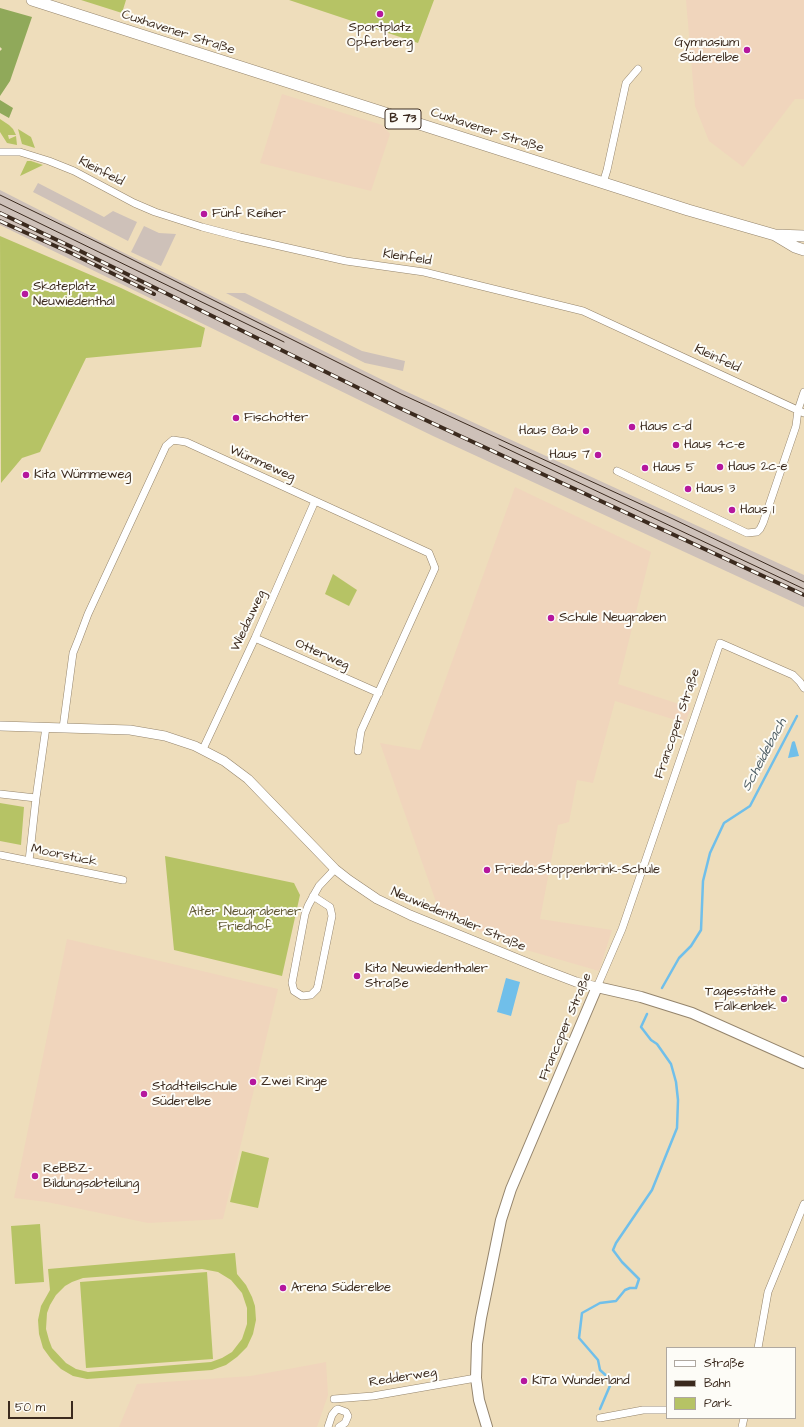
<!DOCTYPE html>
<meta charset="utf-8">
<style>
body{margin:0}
#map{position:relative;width:804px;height:1427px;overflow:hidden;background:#edb;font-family:"Architects Daughter",sans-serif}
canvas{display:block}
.legend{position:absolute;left:666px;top:1347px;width:130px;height:72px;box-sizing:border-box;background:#fdfcf7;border:1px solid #afa8a0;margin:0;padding:5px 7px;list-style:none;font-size:12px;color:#3b2a1e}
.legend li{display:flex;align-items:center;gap:8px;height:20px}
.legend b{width:20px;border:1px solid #afa8a0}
.scale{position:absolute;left:8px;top:1401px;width:65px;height:18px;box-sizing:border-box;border:2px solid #3b2a1e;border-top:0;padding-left:5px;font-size:12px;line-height:14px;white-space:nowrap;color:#3b2a1e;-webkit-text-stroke:3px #fdfcf7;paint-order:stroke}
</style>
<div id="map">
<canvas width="804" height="1427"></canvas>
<ul class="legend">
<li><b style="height:5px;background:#fff"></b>Straße</li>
<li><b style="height:5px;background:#3b2a1e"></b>Bahn</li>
<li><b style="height:11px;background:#b6c365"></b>Park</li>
</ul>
<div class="scale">50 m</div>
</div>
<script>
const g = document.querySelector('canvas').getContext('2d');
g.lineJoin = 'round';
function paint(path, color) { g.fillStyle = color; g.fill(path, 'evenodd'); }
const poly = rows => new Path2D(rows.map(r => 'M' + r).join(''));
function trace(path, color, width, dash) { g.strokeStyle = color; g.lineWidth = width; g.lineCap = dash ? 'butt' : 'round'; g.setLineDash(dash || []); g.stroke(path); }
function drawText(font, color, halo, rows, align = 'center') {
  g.font = font + ' "Architects Daughter",sans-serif'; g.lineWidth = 4; g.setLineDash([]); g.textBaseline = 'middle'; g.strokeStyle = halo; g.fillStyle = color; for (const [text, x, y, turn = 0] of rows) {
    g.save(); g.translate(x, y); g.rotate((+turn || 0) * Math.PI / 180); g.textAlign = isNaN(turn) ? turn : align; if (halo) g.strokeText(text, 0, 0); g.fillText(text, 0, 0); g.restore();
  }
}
paint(poly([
 [686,0,804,0,804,99,795,99,743,167,709,141,695,106],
 [282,94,382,125,390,134,371,191,260,163],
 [515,487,651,552,618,684,691,708,685,723,615,701,593,783,577,780,569,822,558,825,540,919,612,930,599,971,523,949,441,916,380,743,420,750],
 [67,939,278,989,223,1219,148,1223,47,1202,14,1198],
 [326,1362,328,1395,317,1427,119,1427,137,1384,251,1376]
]), '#f0d5bc');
paint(poly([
 [38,183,104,217,113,211,137,222,128,241,33,192],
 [0,190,104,243,403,390,804,575,804,607,433,436,0,225],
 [144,226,159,233,176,234,161,266,131,252],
 [226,293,245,293,362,351,405,361,403,371,365,363]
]), '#cec1b9');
paint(poly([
 [81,0,126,0,122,13],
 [289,0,434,0,418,43],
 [0,119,9,125,13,129,16,135,8,135,9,139,16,136,17,145,7,143,0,132],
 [18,129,31,137,35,148,22,144],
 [27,161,31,161,43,165,20,176],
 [0,236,121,288,205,328,201,347,86,358,40,452,22,458,1,483],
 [333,574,357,590,349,606,325,594],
 [0,803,24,807,21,845,0,841],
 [165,856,294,883,300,895,282,976,174,950],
 [242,1151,269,1158,258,1208,230,1202],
 [40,1224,44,1282,15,1284,11,1226],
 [235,1253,237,1274,246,1285,252,1297,255,1306,256,1320,253,1334,247,1347,237,1357,226,1365,212,1370,87,1379,73,1376,61,1369,51,1359,43,1348,39,1334,38,1320,41,1306,50,1290,48,1269],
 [202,1269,218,1272,231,1280,242,1293,247,1308,247,1324,242,1339,232,1352,222,1358,211,1362,88,1372,76,1369,66,1363,52,1348,49,1340,46,1329,47,1313,50,1305,56,1295,65,1286,72,1282,83,1278],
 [207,1272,213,1359,86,1368,80,1282]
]), '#b6c365');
paint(poly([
 [0,8,32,17,10,81,0,96,0,51,2,49,0,47],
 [0,100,13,108,9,118,0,113]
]), '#90a95a');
paint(poly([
 [794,741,795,742,799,756,788,758,792,742],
 [506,978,520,982,511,1016,497,1012]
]), '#70bfea');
trace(poly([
 [662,988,679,958,691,946,701,930,703,881,710,853,724,823,750,806,797,716],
 [600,1409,612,1381,600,1370,598,1360,579,1338,582,1313,600,1303,616,1301,625,1290,630,1288,636,1288,639,1279,622,1262,613,1250,616,1243,652,1190,677,1128,678,1100,676,1082,671,1064,657,1044,651,1040,641,1027,647,1014]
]), '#70bfea', 2.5);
const minor = poly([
 [0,152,20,152,49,161,74,171,134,203,155,212,202,227,240,237,346,261,424,272,583,311,804,413],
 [603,183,607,170,626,83,638,69],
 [617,471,747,533,757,532,760,529,763,523,796,426,798,410,804,392],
 [255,638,379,693],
 [63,728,73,653,79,638,88,614,166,446,173,440,186,442,429,553,435,568,361,731,358,751],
 [203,749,255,638,315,501],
 [0,794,36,798],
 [0,855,123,880],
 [29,861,36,798,46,727],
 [313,896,330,907,332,916,318,985,317,989,311,995,302,996,294,991,292,983,305,914,308,906,315,893,319,886,335,869],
 [597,987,622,929,720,643,793,675,800,682,804,688],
 [758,1348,768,1292,804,1204],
 [334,1399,373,1396,476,1378],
 [600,1418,643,1410,667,1410],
 [328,1427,332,1415,336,1410,338,1409,346,1412,348,1416,345,1423,339,1427],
 [742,1427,744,1418]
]);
const tertiary = poly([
 [0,726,130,730,165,736,195,746,224,761,248,779,335,869,349,880,377,899,410,915,542,969,576,982,597,987]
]);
const secondary = poly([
 [487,1427,479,1400,476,1378,477,1344,481,1318,501,1220,511,1189,597,987,641,997,692,1013,804,1063]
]);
const primary = poly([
 [32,0,688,210,775,235,795,247,804,250],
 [775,235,804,236]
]);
trace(minor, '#94846c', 8);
trace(tertiary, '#94846c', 10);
trace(secondary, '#94846c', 12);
trace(primary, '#94846c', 12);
trace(minor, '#fff', 7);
trace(tertiary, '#fff', 9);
trace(secondary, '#fff', 10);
trace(primary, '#fff', 11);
trace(poly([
 [0,195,101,244,401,394,673,519,804,582],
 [0,204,284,342],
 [499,445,804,589]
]), '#3b2a1e', 1);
const rail = poly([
 [0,213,74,248,393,405,804,595],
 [0,221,71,253,154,294]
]);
trace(rail, '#3b2a1e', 4);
trace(rail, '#fdfcf7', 2.5, [8]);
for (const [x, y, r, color] of [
 [380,14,4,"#b5179e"],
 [747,50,4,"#b5179e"],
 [204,214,4,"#b5179e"],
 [25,294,4,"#b5179e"],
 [236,418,4,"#b5179e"],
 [632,427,4,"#b5179e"],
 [586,431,4,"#b5179e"],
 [676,445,4,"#b5179e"],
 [598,455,4,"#b5179e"],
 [720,467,4,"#b5179e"],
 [645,468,4,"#b5179e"],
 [26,475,4,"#b5179e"],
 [688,489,4,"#b5179e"],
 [732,510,4,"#b5179e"],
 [551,618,4,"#b5179e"],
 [487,870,4,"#b5179e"],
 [357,976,4,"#b5179e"],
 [784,999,4,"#b5179e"],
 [253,1082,4,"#b5179e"],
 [144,1094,4,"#b5179e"],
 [35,1176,4,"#b5179e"],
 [283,1288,4,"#b5179e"],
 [524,1381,4,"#b5179e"]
]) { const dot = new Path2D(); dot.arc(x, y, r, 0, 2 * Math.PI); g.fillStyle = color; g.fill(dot); trace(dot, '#fdfcf7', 1.5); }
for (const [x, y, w] of [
 [403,119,36]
]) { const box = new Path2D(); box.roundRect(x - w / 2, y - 10, w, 20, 3); g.fillStyle = '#fdfcf7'; g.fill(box); trace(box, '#3b2a1e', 1); }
drawText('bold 12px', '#3b2a1e', null, [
 ["B 73",403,119]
]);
drawText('13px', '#3b2a1e', '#fdfcf7', [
 ["Sportplatz",380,28,"center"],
 ["Opferberg",380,43,"center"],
 ["Gymnasium",739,43,"right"],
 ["Süderelbe",739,58,"right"],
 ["Fünf Reiher",212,214],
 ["Skateplatz",33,287],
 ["Neuwiedenthal",33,302],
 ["Fischotter",244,418],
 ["Haus c-d",640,427],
 ["Haus 8a-b",578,431,"right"],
 ["Haus 4c-e",684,445],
 ["Haus 7",590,455,"right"],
 ["Haus 2c-e",728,467],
 ["Haus 5",653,468],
 ["Kita Wümmeweg",34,475],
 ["Haus 3",696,489],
 ["Haus 1",740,510],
 ["Schule Neugraben",559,618],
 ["Frieda-Stoppenbrink-Schule",495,870],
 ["Kita Neuwiedenthaler",365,969],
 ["Straße",365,984],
 ["Tagesstätte",776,992,"right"],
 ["Falkenbek",776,1007,"right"],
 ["Zwei Ringe",261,1082],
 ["Stadtteilschule",152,1087],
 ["Süderelbe",152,1102],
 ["ReBBZ-",43,1169],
 ["Bildungsabteilung",43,1184],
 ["Arena Süderelbe",291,1288],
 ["KiTa Wunderland",532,1381]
], 'left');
drawText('13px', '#3b2a1e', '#fdfcf7', [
 ["Cuxhavener Straße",178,33,18],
 ["Cuxhavener Straße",487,131,18],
 ["Kleinfeld",101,172,27],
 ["Kleinfeld",407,258,9],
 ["Kleinfeld",717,359,25],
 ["Wümmeweg",262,464,24],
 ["Wiedauweg",249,621,-65],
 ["Otterweg",322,655,24],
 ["Francoper Straße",678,724,-71],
 ["Moorstück",64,856,12],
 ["Neuwiedenthaler Straße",458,920,23],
 ["Francoper Straße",566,1027,-67],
 ["Redderweg",403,1378,-9]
]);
drawText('13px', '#605833', '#fdfcf7', [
 ["Alter Neugrabener",245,912],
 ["Friedhof",245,927]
]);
drawText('italic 14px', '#4e5e65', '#fdfcf7', [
 ["Scheidebach",765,755,-62]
]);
</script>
